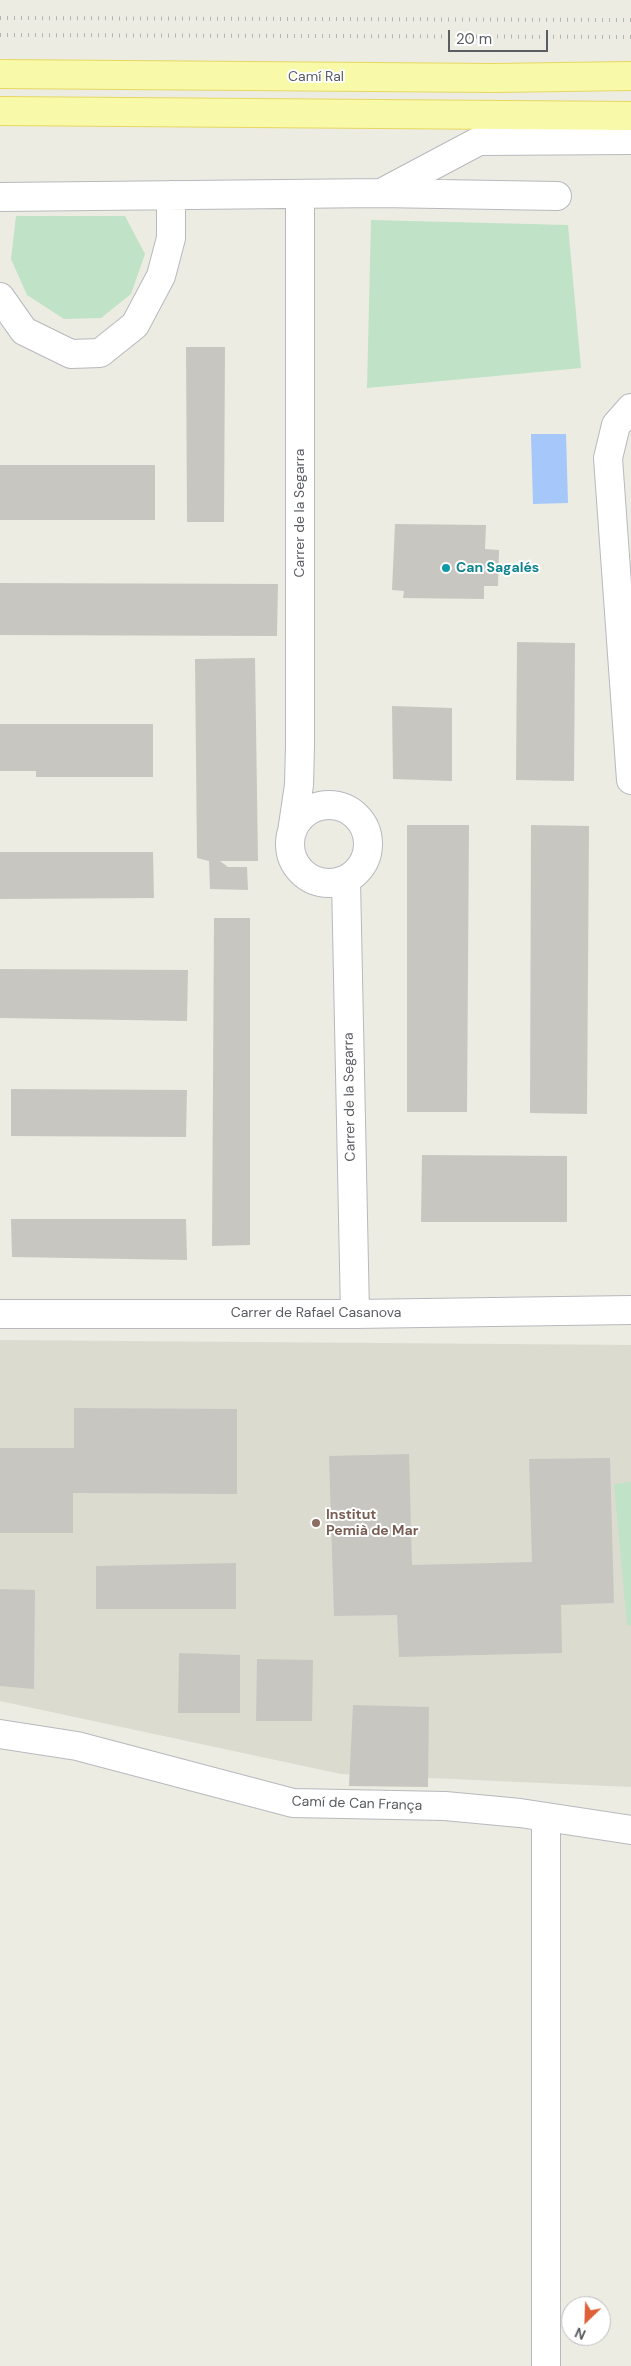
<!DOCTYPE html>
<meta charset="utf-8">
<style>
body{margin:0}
#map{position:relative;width:631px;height:2366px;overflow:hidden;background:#ecece2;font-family:"DM Sans",sans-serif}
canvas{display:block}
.north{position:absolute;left:561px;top:2296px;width:50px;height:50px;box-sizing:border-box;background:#fff;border:1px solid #bdbec0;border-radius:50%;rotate:204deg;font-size:14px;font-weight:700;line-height:20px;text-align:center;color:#5a5d62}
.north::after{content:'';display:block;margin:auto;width:18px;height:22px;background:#dd6037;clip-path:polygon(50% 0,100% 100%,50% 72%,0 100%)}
.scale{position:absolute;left:448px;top:30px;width:100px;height:22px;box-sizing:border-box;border:2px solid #5a5d62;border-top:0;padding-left:6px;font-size:15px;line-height:18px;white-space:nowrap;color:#5a5d62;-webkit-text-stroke:4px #fff;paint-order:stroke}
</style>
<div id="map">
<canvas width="631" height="2366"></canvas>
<div class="north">N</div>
<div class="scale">20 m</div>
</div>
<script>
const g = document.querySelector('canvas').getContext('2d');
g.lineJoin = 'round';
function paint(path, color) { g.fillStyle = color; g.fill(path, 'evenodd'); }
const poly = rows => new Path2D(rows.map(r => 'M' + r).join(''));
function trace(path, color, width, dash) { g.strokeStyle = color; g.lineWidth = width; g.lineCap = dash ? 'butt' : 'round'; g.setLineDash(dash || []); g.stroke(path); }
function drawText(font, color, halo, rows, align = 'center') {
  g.font = font + ' "DM Sans",sans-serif'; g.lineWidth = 4; g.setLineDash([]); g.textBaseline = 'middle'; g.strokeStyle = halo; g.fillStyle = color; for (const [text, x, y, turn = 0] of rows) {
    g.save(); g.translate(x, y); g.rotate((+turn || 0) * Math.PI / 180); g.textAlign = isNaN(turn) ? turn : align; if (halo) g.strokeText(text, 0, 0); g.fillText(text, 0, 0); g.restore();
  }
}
paint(poly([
 [0,1340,631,1345,631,1787,341,1774,0,1701]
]), '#dcdbd0');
paint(poly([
 [16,216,125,216,145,254,131,294,101,318,64,319,27,295,11,259],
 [371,220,568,225,581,368,367,388],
 [631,1482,631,1626,627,1625,614,1484]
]), '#c0e2c6');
paint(poly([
 [531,434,566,434,568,503,533,504]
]), '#a5c7f9');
paint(poly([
 [186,347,225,347,224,522,187,522],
 [0,465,155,465,155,520,0,520],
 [395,524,486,525,485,549,499,550,498,586,484,586,484,599,403,598,404,591,392,590],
 [0,583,278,584,277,636,0,635],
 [517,642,575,643,574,781,516,780],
 [255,658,258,861,220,861,228,867,247,867,248,890,210,889,209,861,197,858,195,659],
 [392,706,452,708,452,781,393,779],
 [0,724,153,724,153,777,36,777,36,771,0,771],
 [407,825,469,825,467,1112,407,1112],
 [531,825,589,826,587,1114,530,1113],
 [0,852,153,852,154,898,0,899],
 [214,918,250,918,250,1245,212,1246],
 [0,969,188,970,187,1021,0,1018],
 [11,1089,187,1090,186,1137,11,1136],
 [422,1155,567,1156,567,1222,421,1222],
 [11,1219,186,1219,187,1260,12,1257],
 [74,1408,237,1409,237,1494,73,1493,73,1533,0,1533,0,1448,74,1448],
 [409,1454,412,1565,532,1562,529,1459,610,1458,614,1603,561,1605,562,1653,399,1657,397,1615,334,1616,329,1456],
 [236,1563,236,1609,96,1609,96,1566],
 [0,1589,35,1590,34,1689,0,1686],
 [179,1653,240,1655,240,1713,178,1713],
 [257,1659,313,1660,312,1721,256,1721],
 [353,1705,429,1707,428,1787,349,1786]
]), '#c8c6c0');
const minor = poly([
 [383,192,479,141,631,140],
 [0,197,380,193,557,196],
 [0,297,24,331,71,354,100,353,135,325,161,276,171,238,171,195],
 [631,408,616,425,608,458,631,780],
 '290 844a39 39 0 1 1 78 0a39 39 0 1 1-78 0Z',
 [292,832,299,785,300,746,300,194],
 [346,880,355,1314],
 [0,1314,355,1314,631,1310],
 [0,1734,77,1746,293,1803,445,1806,520,1813,631,1830],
 [546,2366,546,1817]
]);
const major = poly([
 [0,74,494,78,631,76],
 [0,111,631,116]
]);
trace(minor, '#b7b9be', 30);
trace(major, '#e7d860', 30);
trace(minor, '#fff', 28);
trace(major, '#f9f9aa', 28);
trace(poly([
 [0,18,631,20],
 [0,35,631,37]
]), '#b3b4b4', 4, [1, 6]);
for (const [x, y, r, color] of [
 [446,568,5,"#0f9aa8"],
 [316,1523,5,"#8d6e63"]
]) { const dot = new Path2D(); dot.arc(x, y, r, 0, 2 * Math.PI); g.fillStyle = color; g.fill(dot); trace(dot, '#fff', 2); }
drawText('14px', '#5a5d62', '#fff', [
 ["Camí Ral",316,77],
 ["Carrer de la Segarra",300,513,-90],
 ["Carrer de la Segarra",350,1097,-91],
 ["Carrer de Rafael Casanova",316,1313],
 ["Camí de Can França",357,1804,2]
]);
drawText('bold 14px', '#0d838f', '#fff', [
 ["Can Sagalés",456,568]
], 'left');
drawText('bold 14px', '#785e54', '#fff', [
 ["Institut",326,1515],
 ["Pemià de Mar",326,1531]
], 'left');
</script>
